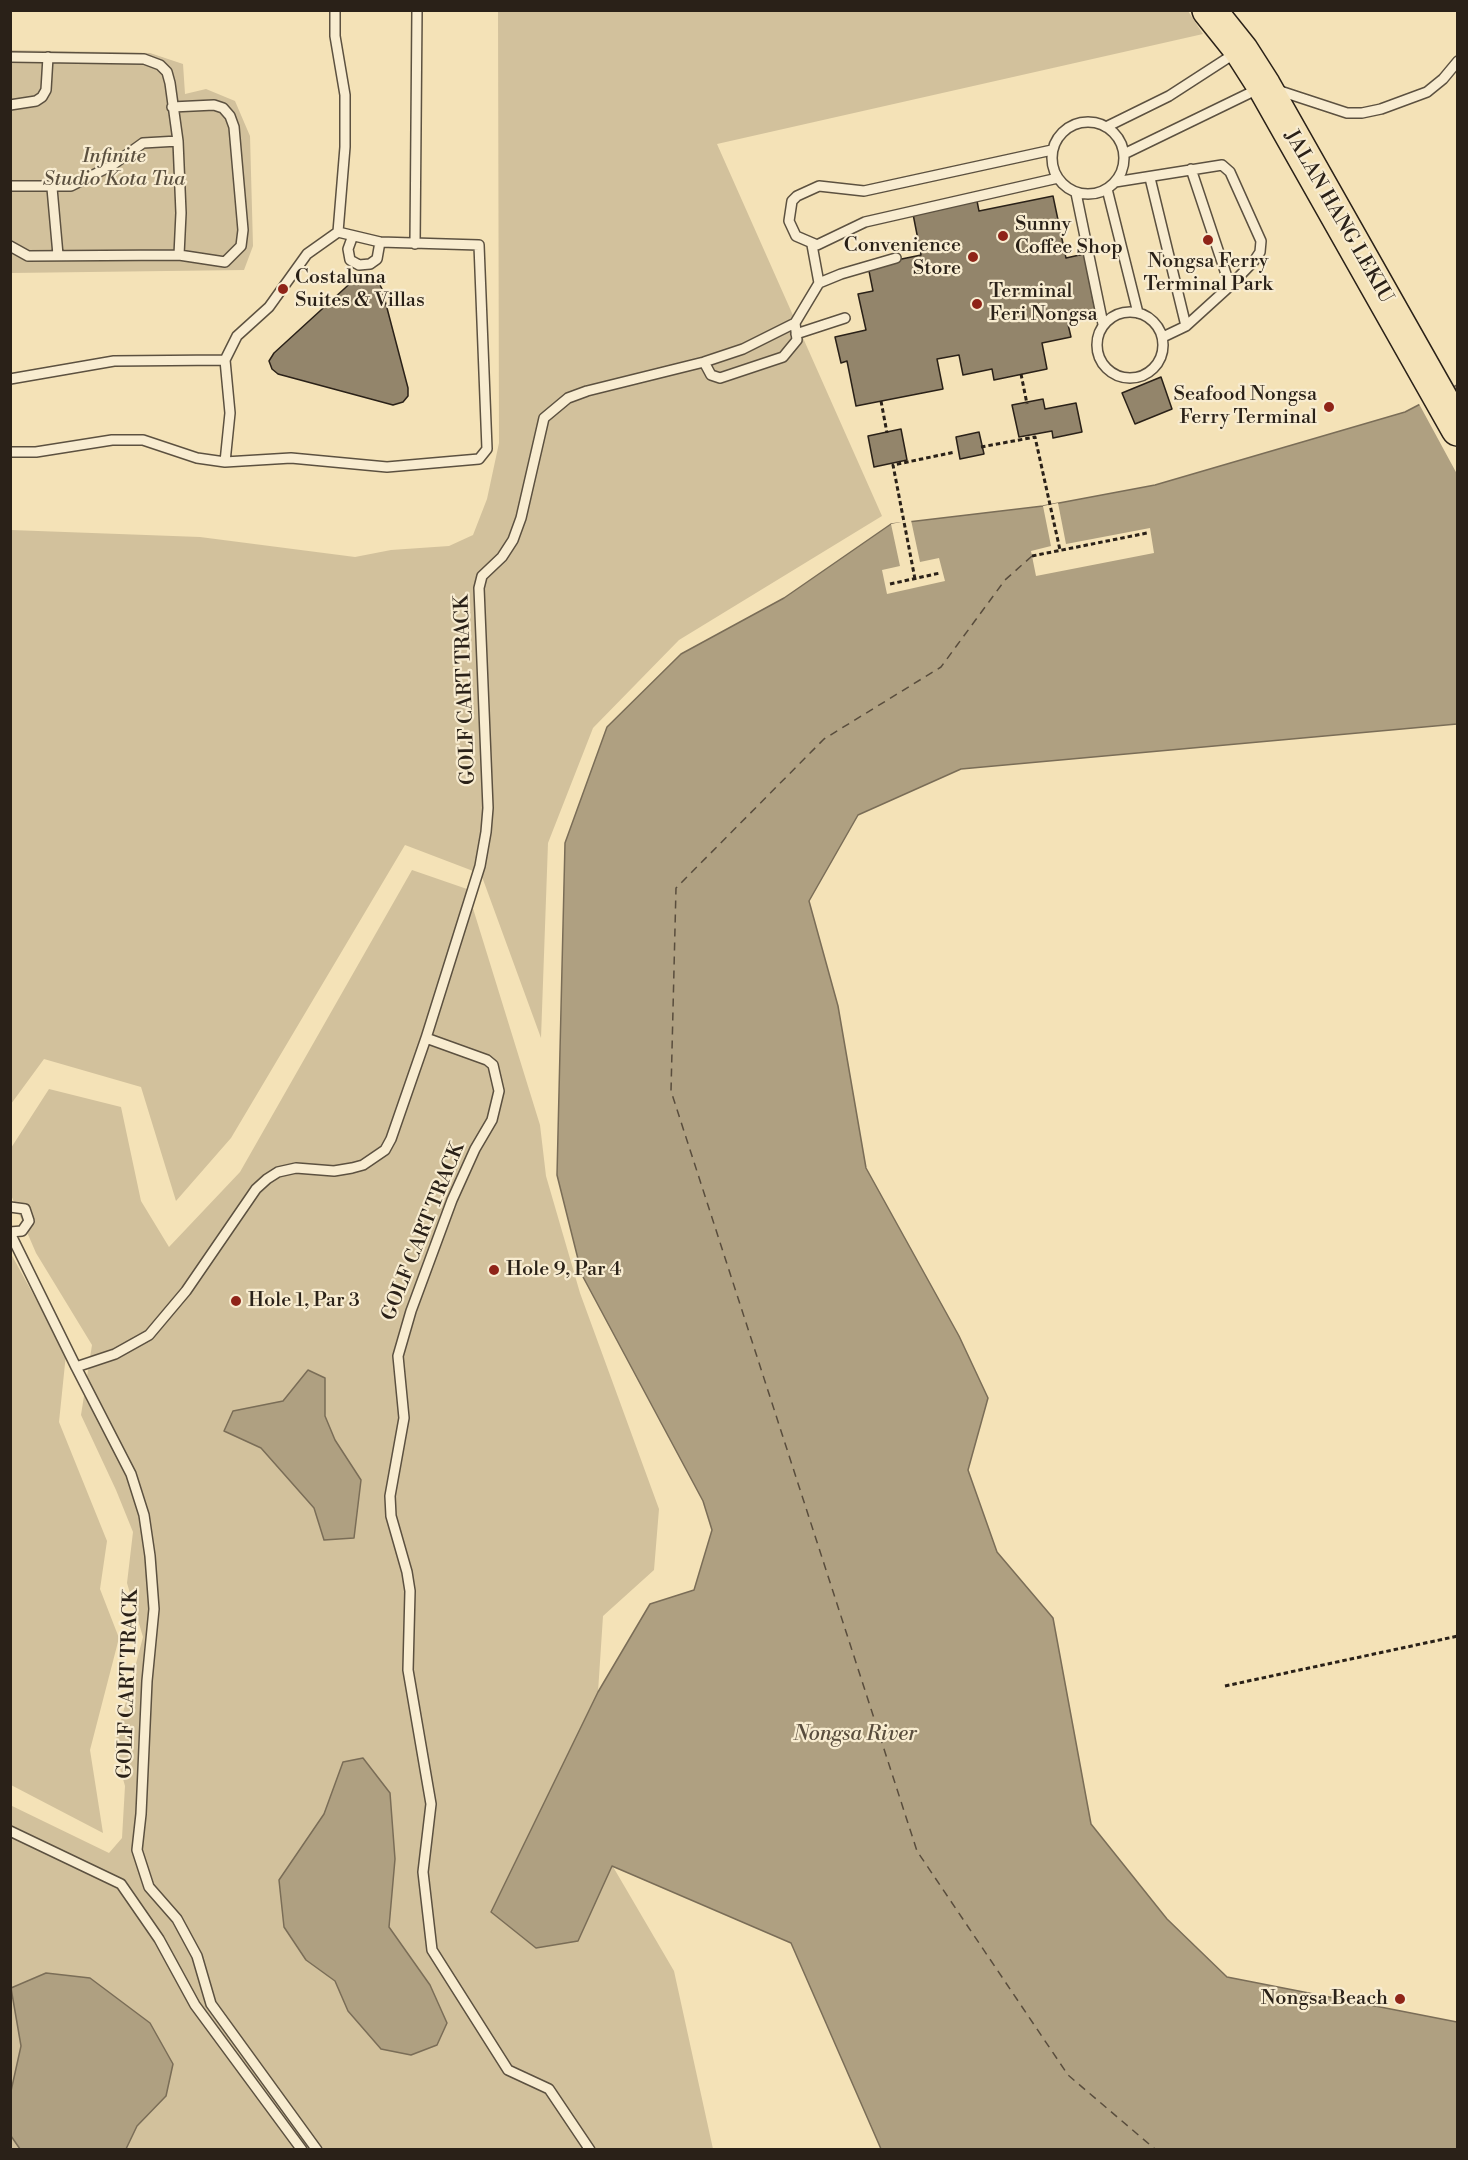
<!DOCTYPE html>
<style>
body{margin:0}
#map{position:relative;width:1468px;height:2160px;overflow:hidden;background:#f4e2b7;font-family:"Libre Bodoni",serif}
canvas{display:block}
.frame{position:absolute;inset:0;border:12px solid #2a2118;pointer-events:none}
</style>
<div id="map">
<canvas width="1468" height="2160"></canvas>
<div class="frame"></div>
</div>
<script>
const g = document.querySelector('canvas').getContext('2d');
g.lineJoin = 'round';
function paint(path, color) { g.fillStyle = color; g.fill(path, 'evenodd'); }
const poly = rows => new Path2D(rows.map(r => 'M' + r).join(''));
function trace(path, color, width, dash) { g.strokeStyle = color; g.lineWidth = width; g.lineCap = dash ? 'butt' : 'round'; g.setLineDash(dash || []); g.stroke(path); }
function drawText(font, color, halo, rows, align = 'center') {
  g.font = font + ' "Libre Bodoni",serif'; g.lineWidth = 4.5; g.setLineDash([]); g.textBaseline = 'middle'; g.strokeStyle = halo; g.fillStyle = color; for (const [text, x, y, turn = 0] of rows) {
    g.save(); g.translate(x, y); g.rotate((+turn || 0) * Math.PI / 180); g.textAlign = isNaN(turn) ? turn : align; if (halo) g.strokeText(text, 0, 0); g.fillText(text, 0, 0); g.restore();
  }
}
paint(poly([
 [498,11,1188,11,1203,34,717,144,882,516,679,640,593,728,548,843,541,1038,481,874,405,845,231,1138,176,1201,141,1087,44,1059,11,1104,11,530,200,537,355,557,391,550,449,546,473,535,487,499,499,443],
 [11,50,150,53,183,64,185,94,206,89,235,101,250,136,253,246,244,270,11,273],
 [412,870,467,889,540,1125,546,1176,580,1293,659,1509,654,1570,603,1616,598,1692,491,1911,612,1865,674,1971,713,2149,11,2149,10,1805,109,1853,122,1838,125,1786,114,1747,143,1637,127,1583,133,1532,116,1490,81,1415,92,1345,36,1253,11,1195,11,1148,49,1089,121,1107,141,1201,169,1247,240,1172],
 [10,1252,66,1354,59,1422,107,1541,100,1589,119,1638,90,1750,103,1833,11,1785]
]), '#d2c19c');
const water = poly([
 [1457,385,1457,724,961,769,858,815,809,901,838,1006,866,1168,959,1336,988,1398,968,1470,997,1552,1053,1618,1091,1824,1167,1919,1227,1977,1457,2022,1457,2149,881,2149,791,1943,612,1866,578,1941,536,1948,491,1912,598,1692,650,1604,694,1590,712,1530,703,1501,582,1275,557,1175,565,843,607,727,681,654,784,598,891,524,1043,506,1155,485,1405,412,1457,385],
 [308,1370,325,1378,325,1416,335,1440,361,1480,354,1538,324,1540,314,1508,261,1448,224,1431,233,1411,283,1401,308,1370],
 [363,1758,390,1793,395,1859,389,1927,430,1985,447,2023,437,2045,411,2055,381,2049,348,2011,335,1981,306,1960,284,1927,279,1880,324,1814,343,1762,363,1758],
 [46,1973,90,1978,150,2023,173,2064,166,2096,137,2126,126,2149,20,2149,11,2136,11,2091,21,2046,11,1988,46,1973]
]);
paint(water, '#afa081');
trace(water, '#7a6d57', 1.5);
paint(poly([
 [1448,387,1457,403,1457,474,1418,402],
 [1058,503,1066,544,1150,528,1154,553,1036,576,1031,551,1051,546,1043,506],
 [911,520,920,562,939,558,945,581,887,594,882,570,900,566,891,524]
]), '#f4e2b7');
trace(poly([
 [1032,556,1005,580,941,667,824,739,676,888,671,1091,917,1851,1068,2075,1156,2150]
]), '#594d3d', 1.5, [8, 6]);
const building = poly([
 [1053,196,1066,258,1084,254,1096,314,1067,320,1071,337,1042,343,1047,369,994,380,992,369,963,375,959,355,937,359,943,389,856,406,847,361,841,363,835,337,866,330,858,294,873,291,868,266,921,255,913,214,977,201,979,211,1053,196],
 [367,276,377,279,382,289,408,388,408,396,403,402,393,405,278,374,272,369,269,361,274,353,356,278,367,276],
 [1161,377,1172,409,1135,424,1122,393,1161,377],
 [1043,399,1045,409,1076,403,1082,432,1053,438,1052,431,1019,437,1012,405,1043,399],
 [901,429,907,460,874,467,868,436,901,429],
 [979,432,984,454,960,459,956,437,979,432]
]);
paint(building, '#93856b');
trace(building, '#2a2118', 1.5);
const lane = poly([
 [10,57,144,59,160,65,167,72,170,83,178,141,181,213,179,255,28,256,10,246],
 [1277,90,1347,113,1362,113,1381,109,1427,92,1443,79,1458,61],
 [10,105,36,101,42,97,46,90,48,57],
 [172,107,214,105,223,108,230,116,234,127,243,230,241,246,225,262,179,255],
 '1052 158a36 36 0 1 1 72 0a36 36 0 1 1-72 0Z',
 [1106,127,1169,96,1237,52],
 [1052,150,864,191,819,186,797,196,792,201,789,221,796,236,817,245,865,222,1058,178],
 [1124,154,1258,89],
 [1191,169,1230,286],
 [1150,178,1186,326],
 [1115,182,1222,165,1230,172,1261,241,1260,252,1254,261,1230,286,1186,326,1163,337],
 [10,186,71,186,111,166,143,143,178,141],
 [52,188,58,255],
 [1107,189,1138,313],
 [1076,193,1103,324],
 [352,238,348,249,350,260,359,265,370,264,377,259,380,242],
 [415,244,417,10],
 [819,283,841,274,896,258],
 '1097 345a33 33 0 1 1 66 0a33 33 0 1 1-66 0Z',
 [796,334,845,318],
 [225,360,230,413,225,462],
 [704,362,711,375,720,378,783,357,797,340,795,323],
 [10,379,114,361,225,360,237,336,269,307,307,254,338,232,345,147,345,95,335,36,335,10],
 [10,452,36,452,112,440,143,440,197,458,225,462,291,458,387,467,479,459,487,449,479,245,380,242,338,232],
 [426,1038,480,866,486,832,488,808,479,588,482,576,502,557,513,540,521,518,544,418,568,398,587,391,704,362,743,349,795,323,819,283,812,245],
 [10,1207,25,1209,29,1221,22,1231,10,1232],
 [10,1233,76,1367],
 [10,1831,121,1884,159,1939,195,2005,302,2150],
 [317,2150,211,2004,197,1956,177,1919,149,1887,137,1850,141,1814,147,1681,154,1609,150,1556,144,1515,131,1474,76,1367,115,1354,149,1335,186,1291,256,1189,267,1179,278,1172,296,1168,334,1171,352,1168,363,1165,385,1150,391,1139,426,1038,487,1060,493,1065,499,1091,492,1120,475,1149,452,1200,411,1311,398,1356,404,1418,390,1496,391,1516,407,1572,410,1591,408,1670,431,1804,423,1872,432,1950,508,2070,549,2089,590,2150]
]);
const highway = poly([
 [1209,10,1241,50,1264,86,1458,429]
]);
trace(lane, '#5c5140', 12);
trace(highway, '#2a2118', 36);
trace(poly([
 [1021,374,1027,404],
 [881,401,887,433],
 [981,447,1035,437,1060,550],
 [1032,556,1147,533],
 [915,579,893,465,955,452],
 [890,584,940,573],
 [1225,1686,1458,1636]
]), '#2a2118', 3, [4.5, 3]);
trace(lane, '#f8ecd0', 9);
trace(highway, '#f4e2b7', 33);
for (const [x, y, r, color] of [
 [1003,236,6,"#8f2418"],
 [1208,240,6,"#8f2418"],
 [973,257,6,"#8f2418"],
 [283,289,6,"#8f2418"],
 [977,304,6,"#8f2418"],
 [1329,407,6,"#8f2418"],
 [494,1270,6,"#8f2418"],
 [236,1301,6,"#8f2418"],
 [1400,1999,6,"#8f2418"]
]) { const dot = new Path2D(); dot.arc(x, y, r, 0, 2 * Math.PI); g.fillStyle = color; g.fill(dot); trace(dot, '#f8ecd0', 2); }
drawText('italic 20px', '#5c5140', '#f8ecd0', [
 ["Infinite",114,157],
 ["Studio Kota Tua",114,180]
]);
drawText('20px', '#2a2118', '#f8ecd0', [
 ["JALAN HANG LEKIU",1338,217,60],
 ["GOLF CART TRACK",466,690,-92],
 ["GOLF CART TRACK",424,1232,-68],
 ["GOLF CART TRACK",129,1684,-88]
]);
drawText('20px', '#2a2118', '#f8ecd0', [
 ["Sunny",1015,225],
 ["Coffee Shop",1015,248],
 ["Convenience",961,246,"right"],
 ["Store",961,269,"right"],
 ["Nongsa Ferry",1208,262,"center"],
 ["Terminal Park",1208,285,"center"],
 ["Costaluna",295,278],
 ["Suites & Villas",295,301],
 ["Terminal",989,292],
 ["Feri Nongsa",989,315],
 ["Seafood Nongsa",1317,395,"right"],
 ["Ferry Terminal",1317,418,"right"],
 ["Hole 9, Par 4",506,1270],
 ["Hole 1, Par 3",248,1301],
 ["Nongsa Beach",1388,1999,"right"]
], 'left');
drawText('italic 21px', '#594d3d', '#f8ecd0', [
 ["Nongsa River",855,1735]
]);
</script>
